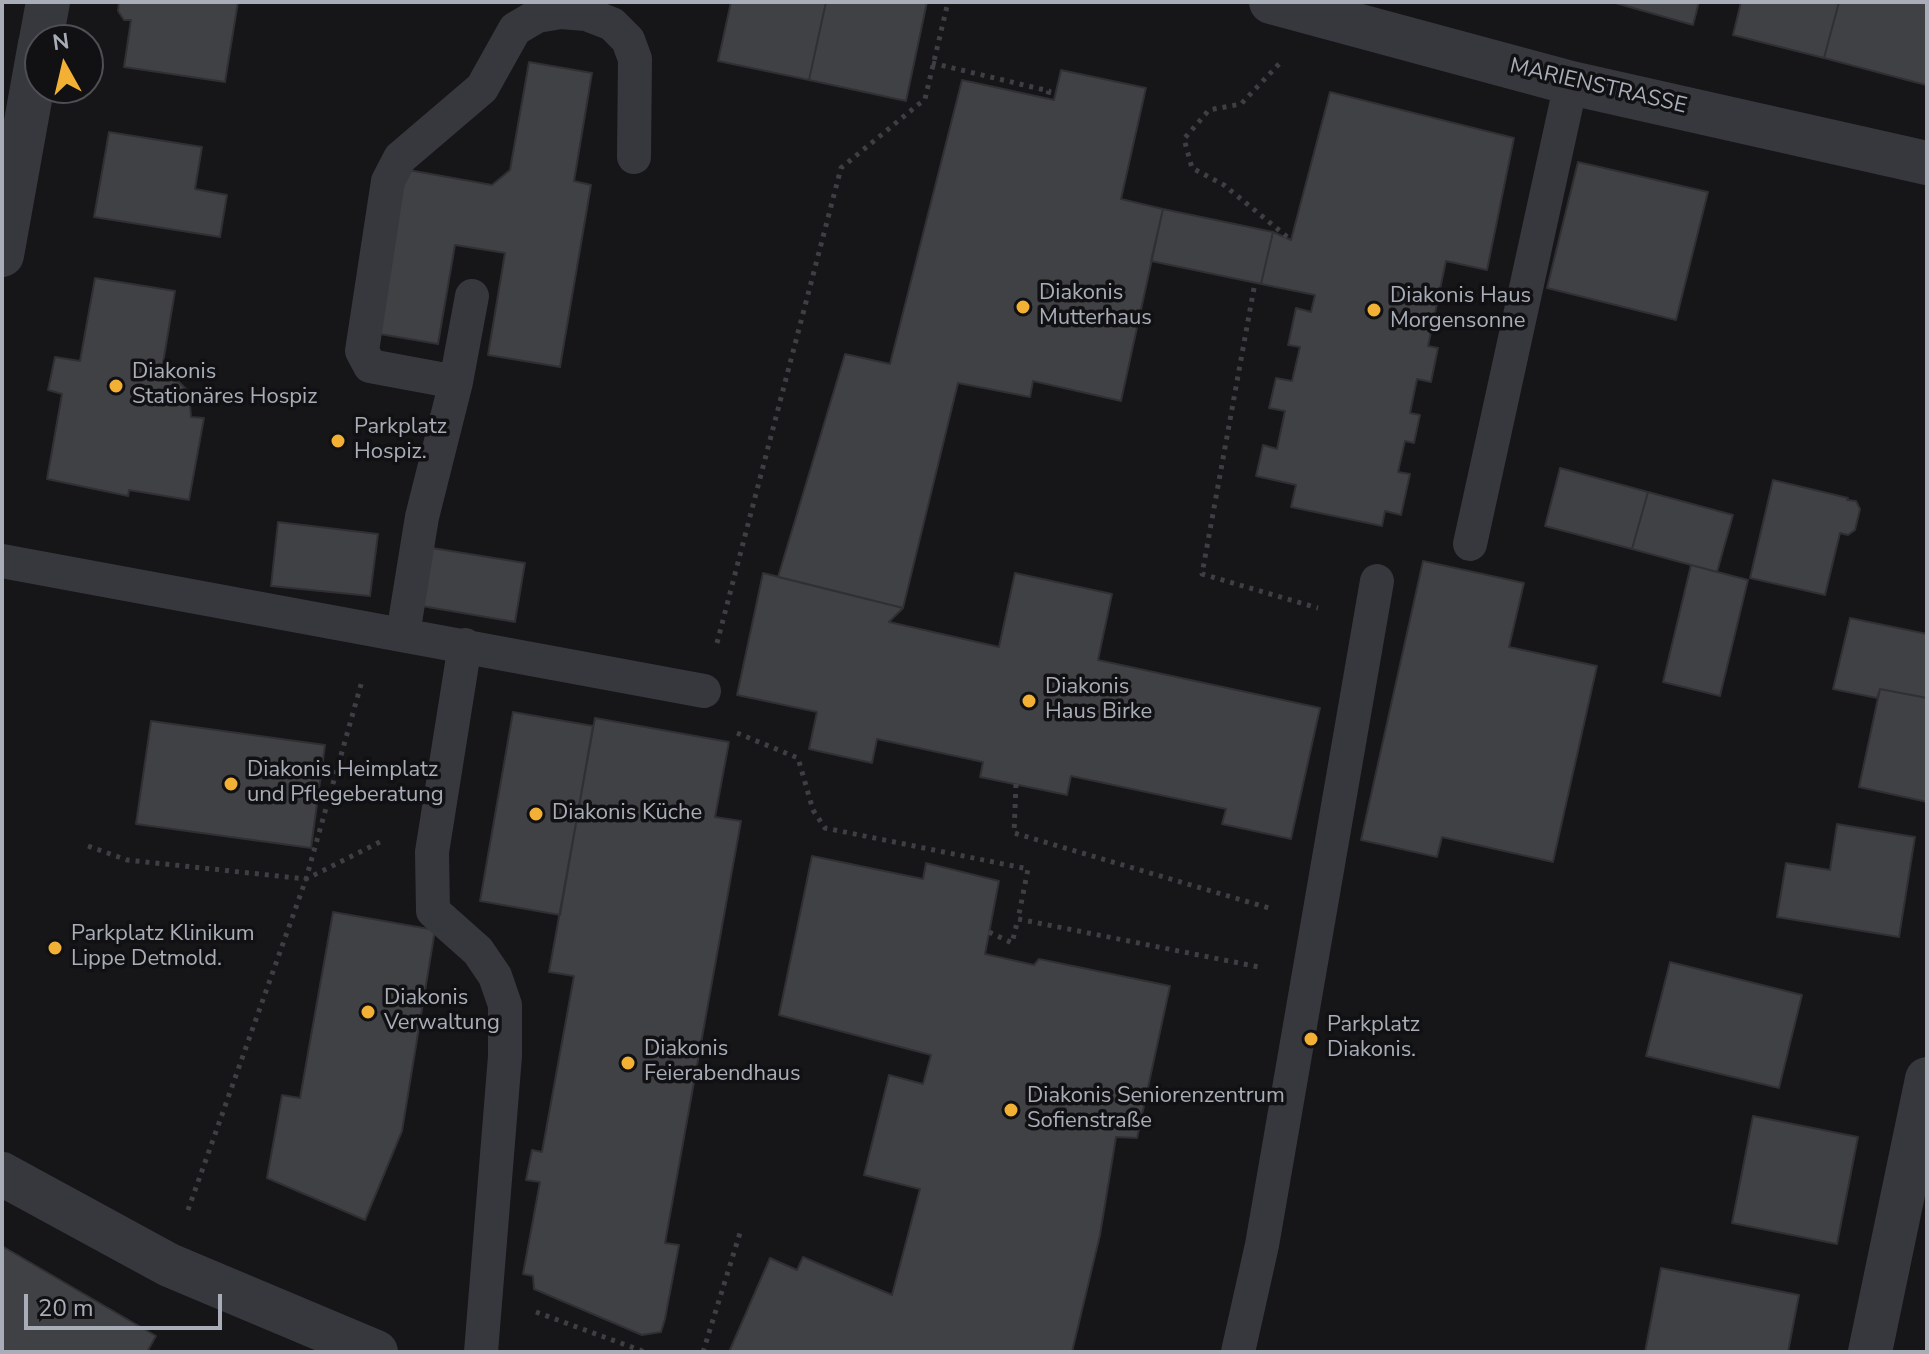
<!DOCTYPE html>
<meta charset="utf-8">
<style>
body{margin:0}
#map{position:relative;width:1929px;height:1354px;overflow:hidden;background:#161618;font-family:"Nunito Sans",sans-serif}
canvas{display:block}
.frame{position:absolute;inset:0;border:4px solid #a8adb8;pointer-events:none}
.north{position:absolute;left:24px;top:24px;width:80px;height:80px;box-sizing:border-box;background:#111113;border:2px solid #4d4f55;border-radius:50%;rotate:352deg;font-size:22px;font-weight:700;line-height:32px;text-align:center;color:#a8adb8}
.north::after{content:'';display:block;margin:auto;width:28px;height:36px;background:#f2b134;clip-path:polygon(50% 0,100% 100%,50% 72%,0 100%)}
.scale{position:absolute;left:24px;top:1294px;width:198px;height:36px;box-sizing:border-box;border:4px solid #a8adb8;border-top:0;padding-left:10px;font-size:24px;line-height:28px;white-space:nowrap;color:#a8adb8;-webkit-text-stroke:6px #111113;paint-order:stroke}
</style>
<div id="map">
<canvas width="1929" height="1354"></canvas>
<div class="frame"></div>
<div class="north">N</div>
<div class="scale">20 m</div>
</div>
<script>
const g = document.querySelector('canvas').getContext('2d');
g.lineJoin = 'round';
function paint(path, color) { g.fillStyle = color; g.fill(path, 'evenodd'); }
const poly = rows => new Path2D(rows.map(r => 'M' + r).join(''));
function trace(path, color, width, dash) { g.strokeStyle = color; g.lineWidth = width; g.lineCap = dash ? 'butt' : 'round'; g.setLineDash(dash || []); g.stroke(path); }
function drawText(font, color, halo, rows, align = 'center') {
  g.font = font + ' "Nunito Sans",sans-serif'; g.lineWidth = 7; g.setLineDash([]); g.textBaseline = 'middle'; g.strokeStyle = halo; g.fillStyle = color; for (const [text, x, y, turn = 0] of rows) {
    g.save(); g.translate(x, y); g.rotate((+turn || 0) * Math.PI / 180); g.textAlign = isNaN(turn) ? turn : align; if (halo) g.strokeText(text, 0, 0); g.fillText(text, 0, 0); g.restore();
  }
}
const building = poly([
 [119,2,238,2,225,82,124,67,131,20,124,20,118,11,119,2],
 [731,2,826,2,809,80,718,61,731,2],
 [826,2,927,2,906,101,809,80,826,2],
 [1612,2,1699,2,1693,25,1612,2],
 [1741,2,1839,2,1824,58,1733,35,1741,2],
 [1839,2,1927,2,1926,85,1824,58,1839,2],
 [529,62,592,73,574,181,591,185,560,367,488,355,505,253,455,245,438,344,374,333,403,169,492,185,510,170,529,62],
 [1061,70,1146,88,1121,199,1163,209,1121,401,1033,381,1030,397,958,383,903,608,778,577,845,354,890,364,962,80,1054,100,1061,70],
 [1330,92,1514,138,1487,270,1446,261,1428,346,1438,348,1431,382,1417,379,1410,413,1420,415,1414,443,1405,441,1398,472,1410,474,1401,515,1385,511,1382,526,1291,507,1296,485,1256,476,1263,445,1277,449,1285,411,1269,408,1276,378,1292,381,1300,347,1288,345,1296,308,1311,312,1315,295,1261,284,1273,232,1291,240,1330,92],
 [109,132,202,147,195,189,227,195,220,237,94,217,109,132],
 [1578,162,1708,192,1676,320,1547,288,1578,162],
 [1163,209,1273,232,1261,284,1151,261,1163,209],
 [95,278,175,291,161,375,179,382,189,392,191,417,204,418,189,500,129,490,128,496,47,479,62,394,48,390,55,357,80,361,95,278],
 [1560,468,1648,492,1632,549,1545,526,1560,468],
 [1773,480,1848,498,1847,500,1856,501,1860,509,1855,530,1848,535,1840,533,1825,595,1750,578,1773,480],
 [1648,492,1733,515,1717,572,1632,549,1648,492],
 [278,522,378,534,370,596,271,586,278,522],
 [420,546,525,563,515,622,410,604,420,546],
 [1423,561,1524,583,1509,647,1597,666,1553,862,1442,837,1437,857,1361,840,1423,561],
 [1691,565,1748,580,1720,696,1663,682,1691,565],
 [763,573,903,608,889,622,999,647,1015,573,1112,594,1098,660,1320,708,1291,839,1222,824,1226,809,1071,776,1067,795,980,777,983,762,877,739,872,763,809,749,817,712,737,695,763,573],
 [1850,618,1927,634,1927,698,1880,689,1877,698,1833,689,1850,618],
 [1880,689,1927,698,1927,802,1859,787,1880,689],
 [513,712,593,726,560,915,480,901,513,712],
 [595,718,729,742,715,817,741,821,665,1243,679,1245,665,1319,661,1332,642,1335,534,1289,533,1276,523,1274,540,1182,526,1180,532,1150,542,1152,574,976,549,972,595,718],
 [151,721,325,745,311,848,136,824,151,721],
 [1837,824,1915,837,1899,937,1777,917,1786,863,1830,870,1837,824],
 [812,856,923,879,926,863,999,881,985,954,1034,965,1039,959,1170,986,1137,1138,1116,1137,1100,1235,1072,1352,729,1352,770,1258,797,1270,803,1257,892,1295,920,1189,864,1175,889,1075,923,1084,931,1055,779,1015,812,856],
 [333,912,435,930,402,1131,365,1220,267,1178,282,1095,300,1098,333,912],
 [1670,962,1802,995,1779,1088,1646,1056,1670,962],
 [1753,1116,1858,1137,1837,1244,1732,1223,1753,1116],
 [2,1246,156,1336,147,1352,2,1352,2,1246],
 [1661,1268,1799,1295,1788,1352,1645,1352,1661,1268]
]);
paint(building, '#404145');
trace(building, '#303034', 2);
trace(poly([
 [932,63,1049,91,1047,98],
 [1279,64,1241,104,1209,110,1184,139,1192,168,1224,185,1291,240],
 [1254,288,1202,574,1318,608],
 [717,643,841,168,925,99,948,2],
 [737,733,798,758,813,810,825,828,1028,869,1018,919,1259,967],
 [1016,784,1014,833,1269,908],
 [88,846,127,860,306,879,362,681],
 [989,932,1012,943,1018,919],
 [188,1210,306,879,380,842],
 [536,1312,645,1352],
 [703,1352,740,1233]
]), '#3d3f44', 5, [4, 6]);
trace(poly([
 [456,382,370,366,362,351,388,181,400,158,482,88,515,29,537,16,561,12,586,14,612,24,628,40,635,59,634,157],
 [1470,544,1571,83],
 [2,561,704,691],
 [403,634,422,517,456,382,472,296],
 [465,645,432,852,433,911,478,951,495,976,505,1005,505,1056,481,1352],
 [1238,1352,1262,1245,1377,581]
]), '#37383d', 34);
trace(poly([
 [1271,2,1571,83,1927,163],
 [41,40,48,2],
 [2,255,40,44],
 [2,1174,169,1265,376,1352],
 [1870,1352,1927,1079]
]), '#37383d', 44);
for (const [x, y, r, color] of [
 [1023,307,8,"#f2b134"],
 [1374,310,8,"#f2b134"],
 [116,386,8,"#f2b134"],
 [338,441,8,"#f2b134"],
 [1029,701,8,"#f2b134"],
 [231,784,8,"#f2b134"],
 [536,814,8,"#f2b134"],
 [55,948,8,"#f2b134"],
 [368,1012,8,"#f2b134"],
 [1311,1039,8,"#f2b134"],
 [628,1063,8,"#f2b134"],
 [1011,1110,8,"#f2b134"]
]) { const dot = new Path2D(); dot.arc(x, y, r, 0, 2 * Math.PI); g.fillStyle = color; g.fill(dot); trace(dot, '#111113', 3); }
drawText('22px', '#a8adb8', '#111113', [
 ["MARIENSTRASSE",1598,87,13]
]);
drawText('22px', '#a8adb8', '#111113', [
 ["Diakonis",1039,294],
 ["Mutterhaus",1039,319],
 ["Diakonis Haus",1390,297],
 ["Morgensonne",1390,322],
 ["Diakonis",132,373],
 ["Stationäres Hospiz",132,398],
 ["Parkplatz",354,428],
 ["Hospiz.",354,453],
 ["Diakonis",1045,688],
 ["Haus Birke",1045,713],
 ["Diakonis Heimplatz",247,771],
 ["und Pflegeberatung",247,796],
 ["Diakonis Küche",552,814],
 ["Parkplatz Klinikum",71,935],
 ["Lippe Detmold.",71,960],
 ["Diakonis",384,999],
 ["Verwaltung",384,1024],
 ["Parkplatz",1327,1026],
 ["Diakonis.",1327,1051],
 ["Diakonis",644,1050],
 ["Feierabendhaus",644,1075],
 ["Diakonis Seniorenzentrum",1027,1097],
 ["Sofienstraße",1027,1122]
], 'left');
</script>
